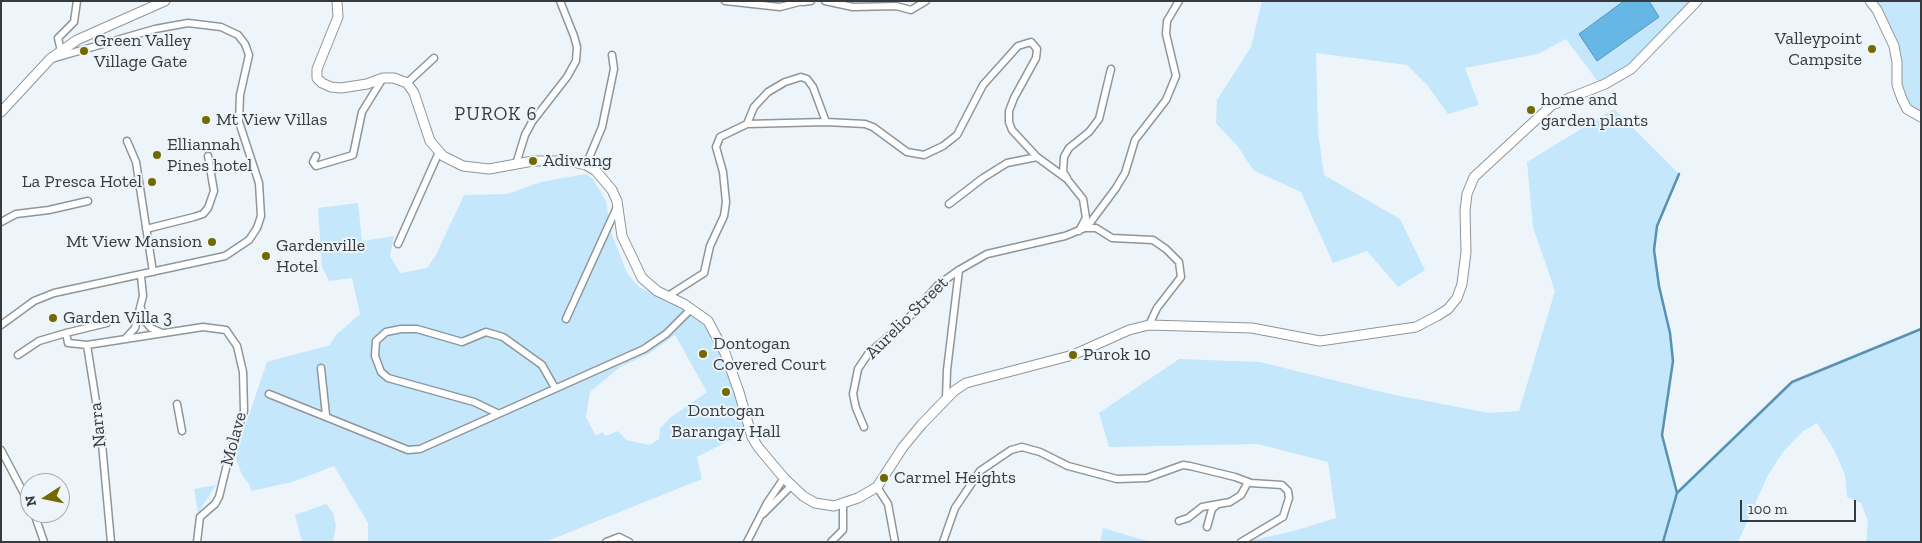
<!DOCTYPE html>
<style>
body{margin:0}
#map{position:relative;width:1922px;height:543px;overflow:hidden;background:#edf5fb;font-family:"Zilla Slab",serif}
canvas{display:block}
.frame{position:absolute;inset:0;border:2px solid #383b3d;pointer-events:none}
.north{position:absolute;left:20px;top:473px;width:50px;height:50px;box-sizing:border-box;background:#edf5fb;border:1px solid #a5abaf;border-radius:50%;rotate:259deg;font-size:14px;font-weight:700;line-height:20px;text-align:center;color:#383b3d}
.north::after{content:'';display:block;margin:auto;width:18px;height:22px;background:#726901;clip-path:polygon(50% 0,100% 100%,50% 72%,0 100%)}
.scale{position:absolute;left:1740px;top:500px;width:116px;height:22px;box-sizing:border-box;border:2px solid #383b3d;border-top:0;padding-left:6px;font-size:15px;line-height:18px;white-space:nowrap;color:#383b3d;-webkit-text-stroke:4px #edf5fb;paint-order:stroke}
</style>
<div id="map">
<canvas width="1922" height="543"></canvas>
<div class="frame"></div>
<div class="north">N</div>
<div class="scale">100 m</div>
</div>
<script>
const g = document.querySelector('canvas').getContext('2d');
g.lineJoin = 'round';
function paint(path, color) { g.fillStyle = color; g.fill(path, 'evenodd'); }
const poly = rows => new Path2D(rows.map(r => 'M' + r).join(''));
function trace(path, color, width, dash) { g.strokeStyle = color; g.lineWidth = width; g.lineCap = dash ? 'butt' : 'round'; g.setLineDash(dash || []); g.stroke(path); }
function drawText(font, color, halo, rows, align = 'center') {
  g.font = font + ' "Zilla Slab",serif'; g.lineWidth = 4; g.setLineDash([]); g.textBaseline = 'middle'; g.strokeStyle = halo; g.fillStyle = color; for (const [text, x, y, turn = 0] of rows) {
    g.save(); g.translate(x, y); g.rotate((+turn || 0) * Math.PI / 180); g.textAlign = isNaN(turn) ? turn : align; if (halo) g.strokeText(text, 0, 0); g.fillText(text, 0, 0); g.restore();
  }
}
paint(poly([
 [1262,1,1624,1,1579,34,1659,17,1649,1,1697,1,1644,58,1599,83,1566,39,1538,54,1465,68,1479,105,1448,114,1428,86,1407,65,1316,53,1318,132,1324,175,1400,219,1425,270,1398,287,1367,251,1333,263,1301,192,1253,170,1239,148,1216,123,1217,100,1251,47],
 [1870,1,1921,1,1921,117,1902,99,1897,62],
 [1614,109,1679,174,1657,226,1654,250,1659,286,1670,333,1673,361,1662,435,1677,492,1792,382,1921,329,1921,542,1866,542,1868,521,1861,503,1847,497,1845,475,1834,450,1817,423,1802,432,1783,452,1768,475,1738,542,1243,542,1290,532,1336,518,1328,462,1258,444,1109,447,1099,413,1179,359,1260,362,1390,394,1489,413,1519,411,1555,291,1533,227,1527,162],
 [586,174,593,179,606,201,611,232,627,273,639,287,695,315,703,323,721,353,742,413,746,432,697,457,702,479,545,542,368,542,368,523,334,466,292,482,251,491,249,484,242,475,235,456,267,362,330,345,335,336,360,314,352,278,329,281,322,267,318,208,358,203,362,241,394,236,390,256,400,273,427,268,436,255,464,195,507,194,541,182],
 [675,335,707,392,670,418,660,428,659,439,650,445,626,440,618,431,606,436,602,432,596,436,586,417,590,392,620,367,650,353],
 [216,485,198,513,194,489],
 [326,504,333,513,336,525,333,542,302,542,295,515],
 [1103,528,1151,542,1100,542]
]), '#c5e7fc');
const water = poly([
 [1624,1,1649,1,1659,17,1597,61,1579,34,1624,1]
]);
paint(water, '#66b7e5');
trace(water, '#5892b3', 1);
trace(poly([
 [1677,493,1662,435,1673,361,1670,333,1659,286,1654,250,1657,226,1679,174],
 [1663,542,1677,493,1792,382,1921,329]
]), '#5892b3', 2.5);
const street = poly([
 [725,1,780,7,803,1],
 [825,1,853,7,896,6,911,10,926,1],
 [803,2,811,1],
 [61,51,58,38,74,22,77,1],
 [407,83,434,58],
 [747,124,754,107,768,92,785,82,801,77,807,79,813,87,826,122,865,124,873,127,907,152,924,155,943,146,957,135,983,85,1018,46,1031,42,1037,49,1036,58,1014,98,1009,111,1009,122,1012,130,1037,157,1067,179,1083,199,1086,218,1079,231],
 [127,141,136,162,153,272],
 [316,156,313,162,316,166,353,155,362,112,383,78],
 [516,164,525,135,532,122,567,77,576,61,577,47,574,36,560,1],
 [586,165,602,127,614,69,612,55],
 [1067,178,1063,172,1064,157,1069,148,1089,132,1099,119,1111,69],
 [949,204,983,178,1007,163,1037,157],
 [1,222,16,214,49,210,88,201],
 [1086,228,1096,228,1112,238,1153,240,1166,249,1179,262,1181,277,1157,308,1149,325],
 [146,229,194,217,203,214,208,208,214,191,208,156],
 [398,244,439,152],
 [668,296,704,273,710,246,724,216,726,202,723,172,716,147,720,137,747,124,826,122],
 [141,308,144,320,151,328,162,333],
 [566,319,617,207],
 [107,323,66,333,68,343,87,345,203,327,226,330,237,346,243,372,244,411,230,452,219,497,215,504,200,517,197,542],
 [1,325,34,301,54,293,225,256,249,240,257,228,261,216,259,183,239,122,240,95,249,55,245,44,238,35,221,27,188,23,155,29,51,59],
 [125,339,135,328,143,296,141,276],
 [87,345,101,433,111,542],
 [18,355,39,341,66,333],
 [321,368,326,415],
 [269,394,408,450,420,449,644,349,666,334,691,309],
 [946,398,947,370,959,270,987,254,1065,236,1087,227,1116,188,1125,173,1135,140,1166,100,1176,76,1166,34,1167,21,1179,1],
 [177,404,182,431],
 [497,413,474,402,388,378,381,372,375,356,376,341,386,332,401,329,417,329,462,342,486,332,503,337,542,365,555,388],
 [864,427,856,408,853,394,858,369,868,354,904,323,938,285,959,270],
 [1,450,30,505],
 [877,487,888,504,895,542],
 [34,513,44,542],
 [763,514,792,485],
 [1179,521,1188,518,1202,507,1230,502,1241,495,1248,482],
 [1207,527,1212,509,1217,505],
 [606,542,619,537,629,542],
 [747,542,767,503,784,478],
 [831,542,843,530,843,504],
 [943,542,955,508,980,471,1011,450,1022,447,1040,452,1068,466,1117,479,1147,478,1183,465,1190,466,1235,477,1251,483,1282,485,1288,491,1289,498,1283,517,1241,542]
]);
const secondary = poly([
 [337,1,338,17,317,69,317,78,322,83,331,87,341,88,367,84,383,78,394,78,407,83,414,93,430,141,443,156,463,166,489,169,533,161,568,161,586,165,596,171,612,190,617,201,622,236,642,278,657,291,684,304,708,321,725,353,739,392,752,437,758,447,784,478,803,496,815,503,834,506,858,498,877,487,903,447,922,424,954,391,966,383,1073,355,1129,330,1149,325,1252,328,1320,341,1416,327,1437,316,1448,309,1457,298,1462,284,1466,252,1465,211,1467,194,1474,177,1552,105,1605,84,1631,69,1697,1],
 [1870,1,1877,10,1894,46,1897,62,1897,85,1902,99,1907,109,1921,117],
 [1,112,50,59,77,40,165,1]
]);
trace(street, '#8e969b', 9);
trace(secondary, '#8e969b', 11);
trace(street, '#fff', 6);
trace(secondary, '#fff', 9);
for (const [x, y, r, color] of [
 [1872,49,5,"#726901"],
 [84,51,5,"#726901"],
 [1531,110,5,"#726901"],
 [206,120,5,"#726901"],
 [157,155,5,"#726901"],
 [533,161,5,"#726901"],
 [152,182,5,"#726901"],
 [212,242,5,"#726901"],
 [266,256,5,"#726901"],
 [53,318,5,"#726901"],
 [703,354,5,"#726901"],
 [1073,355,5,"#726901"],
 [726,392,5,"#726901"],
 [884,478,5,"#726901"]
]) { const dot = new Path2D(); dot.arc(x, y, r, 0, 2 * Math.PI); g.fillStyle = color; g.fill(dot); trace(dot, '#edf5fb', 2); }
drawText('18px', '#383b3d', '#edf5fb', [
 ["Valleypoint",1862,39,"right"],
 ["Campsite",1862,60,"right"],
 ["Green Valley",94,41],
 ["Village Gate",94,62],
 ["home and",1541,100],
 ["garden plants",1541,121],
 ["Mt View Villas",216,120],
 ["Elliannah",167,145],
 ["Pines hotel",167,166],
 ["Adiwang",543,161],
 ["La Presca Hotel",142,182,"right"],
 ["Mt View Mansion",202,242,"right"],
 ["Gardenville",276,246],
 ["Hotel",276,267],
 ["Garden Villa 3",63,318],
 ["Dontogan",713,344],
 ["Covered Court",713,365],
 ["Purok 10",1083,355],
 ["Dontogan",726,411,"center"],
 ["Barangay Hall",726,432,"center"],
 ["Carmel Heights",894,478]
], 'left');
drawText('18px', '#383b3d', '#edf5fb', [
 ["Aurelio Street",907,318,-45],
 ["Narra",98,425,-96],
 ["Molave",234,439,-75]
]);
g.letterSpacing = '1px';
drawText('19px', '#383b3d', '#edf5fb', [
 ["PUROK 6",496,115]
]);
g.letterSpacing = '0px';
</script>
